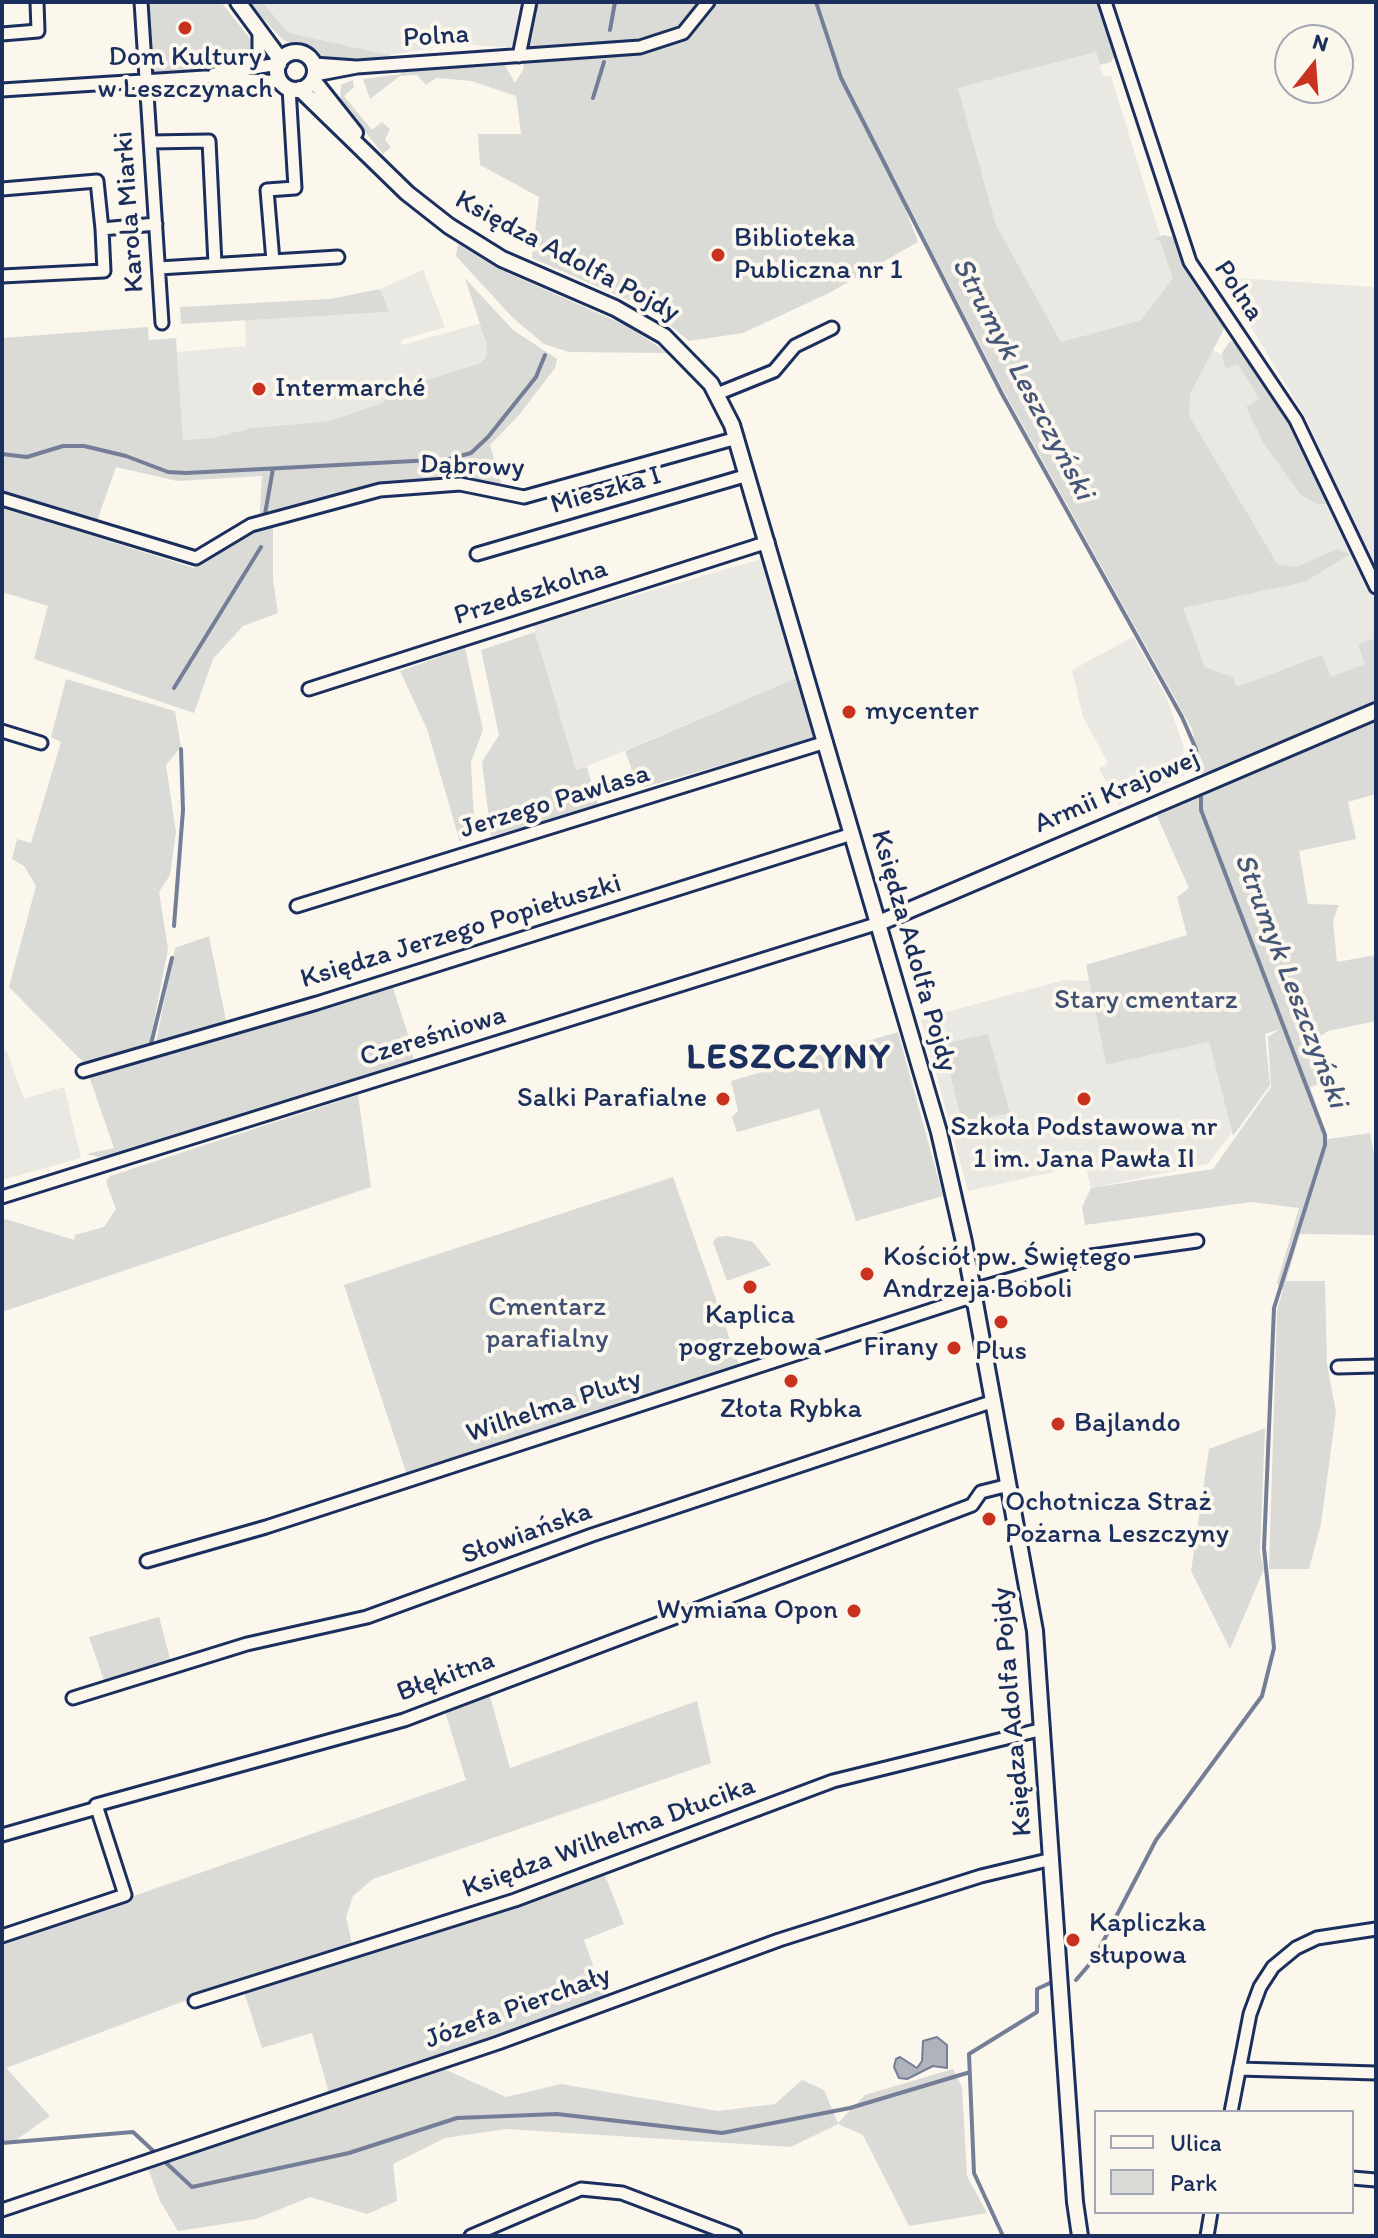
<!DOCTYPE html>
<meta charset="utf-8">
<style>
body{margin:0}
#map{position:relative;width:1378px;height:2238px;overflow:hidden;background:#fbf7ec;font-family:Itim,sans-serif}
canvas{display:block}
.frame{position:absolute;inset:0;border:4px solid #1b2f5e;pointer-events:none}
.legend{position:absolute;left:1094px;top:2110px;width:260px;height:104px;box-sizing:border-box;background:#fbf7ec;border:2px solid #a1a7b3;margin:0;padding:10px 14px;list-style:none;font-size:24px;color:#1b2f5e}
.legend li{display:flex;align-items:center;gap:16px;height:40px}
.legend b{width:40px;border:2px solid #a1a7b3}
.north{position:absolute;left:1274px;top:24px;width:80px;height:80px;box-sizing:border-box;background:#fbf7ec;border:2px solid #a1a7b3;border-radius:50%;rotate:17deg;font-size:22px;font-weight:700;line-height:32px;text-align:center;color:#1b2f5e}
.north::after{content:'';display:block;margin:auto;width:28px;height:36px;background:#c8321e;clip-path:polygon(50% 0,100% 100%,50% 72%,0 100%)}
</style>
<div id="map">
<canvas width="1378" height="2238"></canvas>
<div class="frame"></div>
<ul class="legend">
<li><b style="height:10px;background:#fbf7ec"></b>Ulica</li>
<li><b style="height:22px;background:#dadad7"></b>Park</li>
</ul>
<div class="north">N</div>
</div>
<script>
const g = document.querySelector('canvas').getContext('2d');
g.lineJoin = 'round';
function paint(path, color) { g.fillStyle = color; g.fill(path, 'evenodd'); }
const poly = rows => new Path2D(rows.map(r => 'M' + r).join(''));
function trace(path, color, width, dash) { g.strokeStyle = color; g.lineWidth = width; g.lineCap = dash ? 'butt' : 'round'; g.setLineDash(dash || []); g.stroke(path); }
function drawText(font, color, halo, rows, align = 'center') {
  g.font = font + ' Itim,sans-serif'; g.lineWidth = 8; g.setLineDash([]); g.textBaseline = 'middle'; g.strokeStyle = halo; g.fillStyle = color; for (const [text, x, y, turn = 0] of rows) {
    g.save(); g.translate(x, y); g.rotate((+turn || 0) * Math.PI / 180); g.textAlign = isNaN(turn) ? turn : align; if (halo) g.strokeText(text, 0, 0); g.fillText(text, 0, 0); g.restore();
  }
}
paint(poly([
 [262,2,523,2,516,48,442,43,433,48,390,55,289,33],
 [1096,52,1103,76,1111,76,1173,278,1141,320,1061,342,996,225,958,88],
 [423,270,445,327,401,340,402,345,482,323,490,364,330,421,251,428,212,438,183,440,177,352,246,346,245,320,388,312,380,289],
 [1221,277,1376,287,1376,578,1307,420],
 [1211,349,1238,363,1259,400,1246,408,1304,495,1327,499,1376,602,1376,660,1329,679,1238,692,1233,677,1205,667,1182,608,1305,582,1280,579,1184,415,1184,397],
 [768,557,798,677,576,771,533,625],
 [1133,637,1167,698,1183,745,1185,775,1156,788,1148,785,1138,790,1119,806,1099,769,1108,763,1083,717,1072,670],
 [1064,980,1089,981,1106,1065,1209,1042,1232,1132,1208,1164,1091,1188,1085,1165,968,1191,921,1019],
 [2,1049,7,1052,24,1099,64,1087,81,1158,2,1180]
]), '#eae8e2');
paint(poly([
 [146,2,221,2,252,41,254,57,242,65,152,74],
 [248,2,262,2,289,33,390,55,390,58,321,59,308,49,283,40],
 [532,2,1099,2,1116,53,1111,62,1100,65,1096,52,958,88,996,225,1061,342,1141,320,1173,278,1160,241,1154,239,1163,235,1174,237,1189,271,1225,327,1190,394,1189,416,1278,565,1297,567,1337,549,1350,554,1305,582,1183,608,1205,667,1233,677,1237,687,1322,655,1331,677,1365,664,1358,644,1376,638,1376,701,1202,775,1192,729,1001,386,891,171,918,242,829,293,743,333,689,341,651,310,532,258,539,197,480,165,478,134,521,134,516,96,472,81,436,78,426,85,417,75,400,76,370,99,363,79,401,74,401,70,503,62,515,83,523,70],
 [353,80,354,87,344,96,372,130,382,122,390,129,385,140,391,147,383,154,340,100,341,85],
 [458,244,501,270,627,326,668,353,569,352,544,344,513,318,456,256],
 [465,278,513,330,557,359,555,368,519,415,490,445,504,493,405,484,259,523,262,476,177,481,116,467,96,524,2,494,2,338,148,327,149,340,176,338,183,440,212,438,251,428,330,421,381,403,412,385,481,363,487,356,486,342],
 [380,289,389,312,181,324,180,307,330,299],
 [1230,341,1239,344,1290,421,1327,504,1317,504,1301,495,1264,444,1246,407,1259,399,1238,364,1227,369,1224,365,1222,353],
 [2,507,194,568,253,530,273,525,273,580,278,613,243,626,213,659,194,713,34,659,48,606,2,592],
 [535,632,576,770,587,767,599,808,491,836,482,762,499,735,481,650],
 [465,648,483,730,471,762,474,823,460,842,427,729,400,671],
 [798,677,816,738,645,787,635,778,625,751],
 [66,679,175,711,181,747,166,765,176,832,170,875,159,892,168,949,149,1046,85,1064,9,987,36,886,24,866,12,859,17,839,31,843,61,742,51,737],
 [1376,715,1376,794,1348,802,1356,839,1299,851,1308,904,1339,905,1333,920,1337,962,1376,955,1376,1021,1328,1031,1315,1040,1308,1054,1319,1084,1310,1087,1328,1139,1370,1133,1376,1164,1376,1235,1300,1234,1286,1281,1325,1281,1327,1364,1336,1412,1321,1524,1309,1569,1269,1569,1277,1310,1283,1290,1277,1283,1299,1208,1251,1202,1085,1225,1082,1207,1091,1188,1213,1169,1271,1087,1268,1037,1280,1029,1265,1034,1270,1085,1233,1136,1209,1042,1106,1065,1086,965,1187,935,1177,897,1189,888,1157,816],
 [209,936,227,1026,155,1047,175,948],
 [392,985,413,1050,413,1064,112,1160,86,1154,114,1148,89,1076],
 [898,1032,943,1196,856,1221,819,1109,737,1132,732,1117,738,1111,731,1081],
 [988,1034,1010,1113,962,1123,943,1044],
 [358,1095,371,1187,2,1312,2,1218,74,1240,75,1235,104,1227,116,1209,106,1182,110,1176],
 [673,1177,740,1368,407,1475,344,1285],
 [727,1236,753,1242,771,1265,727,1281,713,1242,717,1237],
 [1265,1428,1260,1553,1264,1569,1230,1649,1191,1571,1209,1449],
 [159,1617,172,1666,106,1686,89,1637],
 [488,1689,510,1768,697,1701,711,1763,373,1879,353,1896,346,1917,352,1944,240,1980,6,2068,50,2116,16,2140,2,2144,2,1942,466,1780,444,1708],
 [604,1873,624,1924,584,1940,605,1999,329,2093,312,2033,262,2048,244,1992,489,1914],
 [444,2069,506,2097,561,2084,718,2111,775,2104,802,2080,824,2090,838,2123,865,2095,953,2069,962,2087,967,2176,987,2213,909,2226,863,2135,838,2124,791,2147,506,2129,445,2138,393,2164,397,2201,367,2214,310,2197,256,2219,178,2231,160,2201,147,2166]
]), '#dadad7');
const water = poly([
 [937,2037,947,2045,947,2068,933,2066,907,2079,899,2078,894,2067,896,2059,900,2057,917,2068,922,2061,923,2041,937,2037]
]);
paint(water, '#afb3bb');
trace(water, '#747e96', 2);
trace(poly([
 [816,2,841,78,1002,394,1182,717,1196,749,1199,772],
 [610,30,615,2],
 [593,98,604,62],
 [2,454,27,457,63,446,84,446,126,456,168,472,186,473,433,460],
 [449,459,471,453,488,437,536,377,545,355],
 [265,514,273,469],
 [174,688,261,547],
 [174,926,183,810,181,749],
 [151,1044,172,958],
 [1076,1980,1094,1959,1156,1840,1262,1696,1274,1648,1264,1548,1274,1308,1325,1145,1325,1135,1201,810,1201,797],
 [2,2143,133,2132,192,2187,349,2153,457,2118,557,2114,722,2133,850,2108,967,2073],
 [1003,2236,974,2173,969,2054,1037,2012,1037,1989,1050,1983]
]), '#747e96', 4);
const minor = poly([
 [141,2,162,323],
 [1105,2,1190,262,1296,420,1376,587],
 [2,34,38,31,37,2],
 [519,56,530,2],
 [314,64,356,67],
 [247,68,259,55,259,33],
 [214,74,279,64],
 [315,75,357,67,640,47,683,33,708,2],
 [2,90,205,77,281,82],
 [150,142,209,141,215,264],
 [2,189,97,181,102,229],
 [273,261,267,190,295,188,289,88],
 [159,268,338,257],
 [2,276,104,271,102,229,156,224],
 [717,394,774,371,795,346,832,328],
 [2,499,196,558,251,525,380,490,460,484,524,497,737,438],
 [477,554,748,475],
 [309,689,768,542],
 [2,731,41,743],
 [297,906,826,742],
 [83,1071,317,1003,852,834],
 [2,1197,879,923],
 [973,1290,1091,1256,1197,1241],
 [1338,1367,1376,1366],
 [147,1561,266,1527,974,1296],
 [73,1698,247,1644,367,1617,592,1535,994,1401],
 [2,1835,97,1808],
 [2,1936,125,1895,96,1805,404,1720,972,1505,981,1492,1009,1485],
 [195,2001,515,1900,833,1781,1043,1729],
 [1239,2069,1376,2073],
 [1231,2112,1250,2014,1260,1987,1273,1967,1296,1948,1317,1938,1376,1929],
 [1352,2178,1376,2180],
 [2,2210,498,2043,779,1940,981,1876,1052,1859],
 [471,2236,581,2189,622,2193,735,2236],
 [1207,2236,1211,2212]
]);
const tertiary = poly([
 [238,2,277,55,279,64],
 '277 71a19 19 0 1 1 38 0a19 19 0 1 1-38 0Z',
 [313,80,355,133],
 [300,89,407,193,449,226,502,259,615,308,664,336,711,384,732,425,939,1132,964,1242,1035,1631,1075,2202,1080,2236],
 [879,923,1376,711]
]);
trace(minor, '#1b2f5e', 17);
trace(tertiary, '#1b2f5e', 20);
trace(minor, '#fbf7ec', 11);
trace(tertiary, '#fbf7ec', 14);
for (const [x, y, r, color] of [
 [185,28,8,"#c8321e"],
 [718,255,8,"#c8321e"],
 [259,389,8,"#c8321e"],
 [849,712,8,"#c8321e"],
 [723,1099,8,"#c8321e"],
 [1084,1099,8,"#c8321e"],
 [867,1274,8,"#c8321e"],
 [750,1287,8,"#c8321e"],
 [1001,1322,8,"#c8321e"],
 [954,1348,8,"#c8321e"],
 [791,1381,8,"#c8321e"],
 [1058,1424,8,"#c8321e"],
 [989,1519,8,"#c8321e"],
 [854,1611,8,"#c8321e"],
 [1073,1940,8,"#c8321e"]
]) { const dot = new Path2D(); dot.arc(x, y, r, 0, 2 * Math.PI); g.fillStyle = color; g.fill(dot); trace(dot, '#fbf7ec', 3); }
drawText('28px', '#1b2f5e', '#fbf7ec', [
 ["Polna",436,37,-4],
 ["Karola Miarki",130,212,-94],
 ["Księdza Adolfa Pojdy",567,257,28],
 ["Polna",1238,291,56],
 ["Dąbrowy",472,467,2],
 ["Mieszka I",606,491,-16],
 ["Przedszkolna",531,593,-18],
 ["Armii Krajowej",1117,792,-23],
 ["Jerzego Pawlasa",555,802,-17],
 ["Księdza Jerzego Popiełuszki",461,932,-17],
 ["Księdza Adolfa Pojdy",913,951,74],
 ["Czereśniowa",433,1037,-17],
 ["Wilhelma Pluty",554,1407,-18],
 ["Słowiańska",527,1534,-20],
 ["Błękitna",446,1677,-20],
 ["Księdza Adolfa Pojdy",1013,1712,-95],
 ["Księdza Wilhelma Dłucika",609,1838,-20],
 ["Józefa Pierchały",518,2008,-20]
]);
drawText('28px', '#1b2f5e', '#fbf7ec', [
 ["Dom Kultury",185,58,"center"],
 ["w Leszczynach",185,90,"center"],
 ["Biblioteka",734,239],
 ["Publiczna nr 1",734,271],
 ["Intermarché",275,389],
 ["mycenter",865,712],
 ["Salki Parafialne",707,1099,"right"],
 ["Szkoła Podstawowa nr",1084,1128,"center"],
 ["1 im. Jana Pawła II",1084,1160,"center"],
 ["Kościół pw. Świętego",883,1258],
 ["Andrzeja Boboli",883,1290],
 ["Kaplica",750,1316,"center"],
 ["pogrzebowa",750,1348,"center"],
 ["Firany",938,1348,"right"],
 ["Plus",1001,1352,"center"],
 ["Złota Rybka",791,1410,"center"],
 ["Bajlando",1074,1424],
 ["Ochotnicza Straż",1005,1503],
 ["Pożarna Leszczyny",1005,1535],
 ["Wymiana Opon",838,1611,"right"],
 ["Kapliczka",1089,1924],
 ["słupowa",1089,1956]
], 'left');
drawText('28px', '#415176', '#fbf7ec', [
 ["Stary cmentarz",1146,1001],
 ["Cmentarz",547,1308],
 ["parafialny",547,1340]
]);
drawText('italic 30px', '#47577a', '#fbf7ec', [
 ["Strumyk Leszczyński",1022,379,62],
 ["Strumyk Leszczyński",1290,981,69]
]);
g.letterSpacing = '2px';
drawText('bold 36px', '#1b2f5e', '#fbf7ec', [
 ["LESZCZYNY",789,1059]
]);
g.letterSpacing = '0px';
</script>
